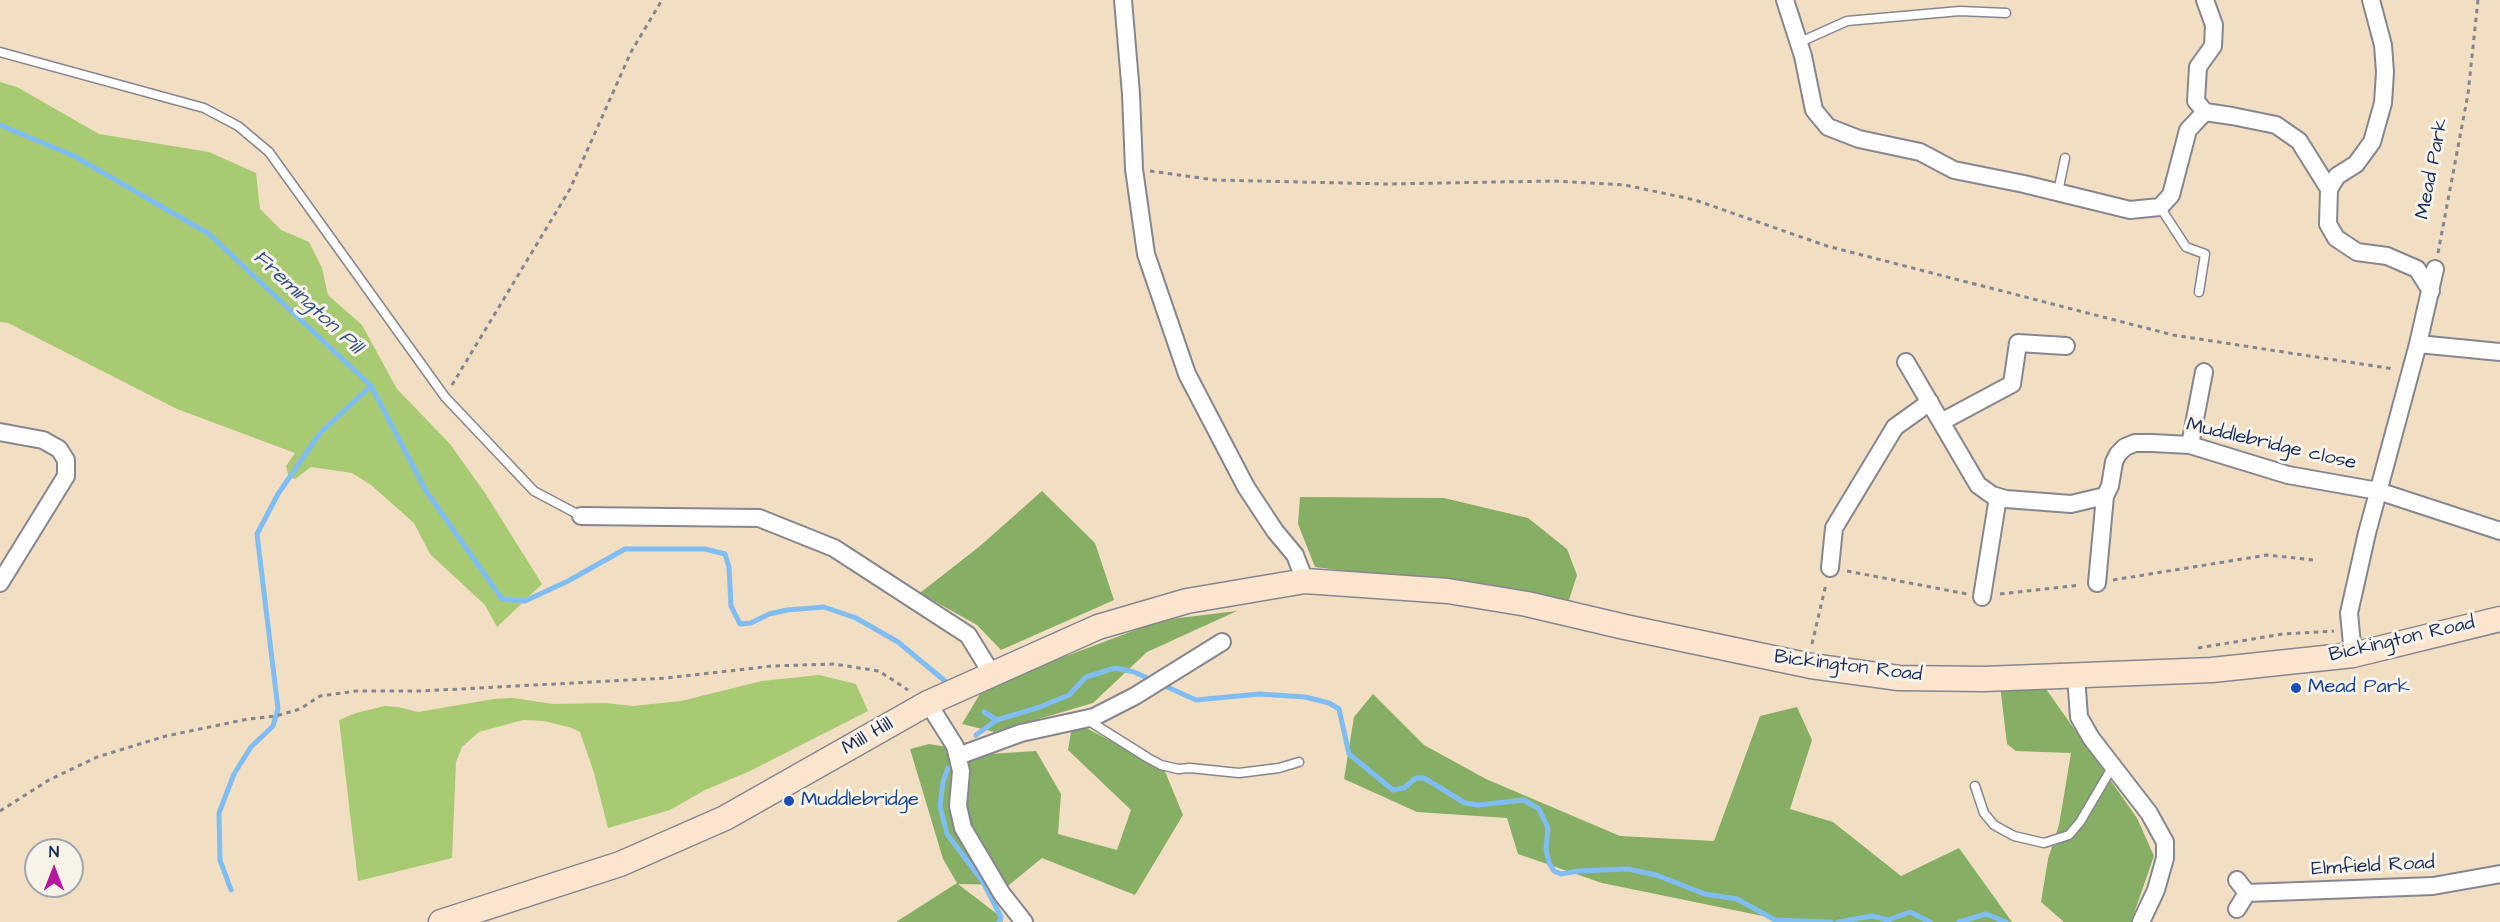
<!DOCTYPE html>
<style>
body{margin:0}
#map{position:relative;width:2500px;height:922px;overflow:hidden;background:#f2dec2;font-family:"Architects Daughter",sans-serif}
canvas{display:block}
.north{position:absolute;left:24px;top:838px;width:60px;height:60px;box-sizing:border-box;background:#f7f3e8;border:2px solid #9fa5b1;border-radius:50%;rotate:0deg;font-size:16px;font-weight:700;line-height:24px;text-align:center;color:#1b2f5e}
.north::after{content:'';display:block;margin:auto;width:21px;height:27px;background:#b5179e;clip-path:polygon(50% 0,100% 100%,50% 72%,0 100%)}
</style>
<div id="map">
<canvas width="2500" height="922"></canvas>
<div class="north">N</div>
</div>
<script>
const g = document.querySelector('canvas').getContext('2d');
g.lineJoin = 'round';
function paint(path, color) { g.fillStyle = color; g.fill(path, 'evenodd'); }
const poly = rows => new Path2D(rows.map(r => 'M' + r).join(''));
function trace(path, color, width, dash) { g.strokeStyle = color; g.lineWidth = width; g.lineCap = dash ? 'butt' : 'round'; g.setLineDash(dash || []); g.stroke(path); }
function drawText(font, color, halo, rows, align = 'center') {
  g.font = font + ' "Architects Daughter",sans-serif'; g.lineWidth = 6; g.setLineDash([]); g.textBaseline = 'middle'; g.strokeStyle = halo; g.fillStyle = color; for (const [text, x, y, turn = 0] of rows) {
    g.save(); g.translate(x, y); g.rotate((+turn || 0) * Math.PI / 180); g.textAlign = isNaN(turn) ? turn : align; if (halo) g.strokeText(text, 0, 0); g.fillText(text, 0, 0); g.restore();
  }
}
paint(poly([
 [0,82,17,87,99,134,209,152,256,173,260,209,281,230,309,242,322,268,328,295,362,325,397,389,450,444,485,493,542,584,497,627,485,605,430,554,414,523,371,485,352,473,311,467,295,479,289,478,286,466,295,453,177,409,8,323,0,322],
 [819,675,856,684,868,711,750,771,705,790,670,810,608,828,594,773,580,732,572,728,544,721,523,720,479,732,462,747,456,762,452,858,358,881,339,720,356,713,385,706,398,707,418,712,494,699,513,698,553,704,606,703,633,706,681,701,762,681]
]), '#a8ca72');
paint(poly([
 [1042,491,1095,543,1114,600,1001,650,977,625,920,593,980,546],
 [1300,497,1444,498,1528,518,1567,549,1577,575,1569,600,1315,567,1298,524],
 [1237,611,1147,652,1093,703,994,732,962,724,984,687,1162,620],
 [2000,685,2046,689,2137,818,2154,856,2131,922,2064,922,2041,902,2048,859,2059,825,2071,753,2016,751,2007,744],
 [1373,694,1424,745,1486,779,1620,836,1714,841,1760,716,1797,707,1812,740,1790,809,1833,822,1901,876,1959,848,2012,922,1792,922,1602,883,1518,854,1507,818,1417,812,1344,779,1354,717],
 [1073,721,1164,769,1183,815,1135,895,1042,858,1009,885,958,884,1001,917,1003,922,896,922,957,883,943,859,910,749,929,744,989,754,1036,751,1061,794,1058,834,1117,850,1131,810,1068,750]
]), '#86ae64');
trace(poly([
 [0,125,74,156,209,234,371,386,426,491,502,599,525,601,568,581,625,549,705,549,725,554,729,567,731,606,740,624,751,623,769,614,787,610,824,607,856,618,898,642,945,681],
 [984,712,997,720,1040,707,1069,695,1086,677,1115,668,1134,672,1196,700,1259,694,1305,697,1329,703,1339,709,1349,754,1393,790,1404,788,1416,778,1424,778,1465,803,1478,805,1524,800,1539,809,1548,828,1546,849,1549,863,1554,871,1561,874,1579,871,1628,869,1656,875,1705,894,1737,899,1775,920,1831,922],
 [976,735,997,720],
 [948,768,943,782,940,806,947,834,983,882,1001,917,999,922],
 [231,890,220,860,219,813,234,774,251,747,273,726,278,709,257,534,278,494,320,433,371,386],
 [1838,922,1872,916,1888,920,1910,912,1930,922],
 [1959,922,1986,914,2006,922]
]), '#80bdf3', 5);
const service = poly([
 [1798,43,1847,21,1960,11,2006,13],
 [0,52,204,108,238,126,269,152,445,397,534,491,581,516],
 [2058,192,2065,158],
 [2160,207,2186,247,2205,254,2199,292],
 [1086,719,1148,758,1161,765,1178,769,1190,768,1239,773,1279,768,1299,762],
 [1975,786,1984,813,1994,825,2014,836,2044,843,2069,835,2080,822,2113,766]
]);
const minor = poly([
 [1123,0,1131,94,1134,169,1146,254,1187,374,1246,487,1275,531,1295,555,1305,581],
 [1785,0,1803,56,1814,110,1828,127,1859,139,1920,152,1954,170,2024,184,2130,210,2160,207,2171,195,2188,130,2205,112],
 [2205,112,2232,116,2276,125,2299,141,2329,189,2328,224,2336,238,2357,252,2387,256,2417,269,2431,291],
 [2205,112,2196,101,2198,67,2213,46,2214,25,2205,0],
 [2329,189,2337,176,2356,164,2372,142,2383,103,2385,72,2383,45,2371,0],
 [2418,344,2500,352],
 [1906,362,1978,485,1992,495,2006,499,2071,504,2105,496,2110,486,2114,462,2118,454,2125,447,2135,443,2152,443,2190,445,2288,475,2378,491,2500,531],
 [1941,422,2012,384,2018,343,2066,346],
 [0,432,43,440,59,449,66,460,66,476,0,583],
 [2190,445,2204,372],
 [581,516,759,518,834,548,968,635,992,674],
 [1830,568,1834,528,1895,427,1930,402],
 [2097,583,2105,496],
 [1982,597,1998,497],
 [2353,655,2349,613,2367,533,2418,344,2435,269],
 [2076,676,2079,717,2091,738,2149,813,2165,842,2165,858,2156,890,2141,922],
 [928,703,955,746,961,771,958,806,963,828,1002,894,1024,922],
 [958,756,1021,733,1094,717,1135,696,1222,642],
 [2237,880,2247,893,2237,909],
 [2247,893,2433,886,2500,874]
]);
const secondary = poly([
 [441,922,620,864,725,818,928,703,1098,627,1187,601,1305,581,1448,591,1527,604,1625,627,1811,666,1899,678,1984,679,2212,670,2353,655,2500,619]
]);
trace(service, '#868690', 11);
trace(minor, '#868690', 20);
trace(secondary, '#868690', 27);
trace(poly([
 [1150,171,1215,180,1387,184,1553,181,1625,185,1695,200,1827,246,2173,335,2394,369],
 [2438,253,2468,94,2478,0],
 [452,385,570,189,631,52,662,0],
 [1847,571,1967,594],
 [2113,580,2267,555,2313,560],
 [2000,594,2080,585],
 [1812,644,1826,584],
 [2198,648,2283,634,2334,631],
 [0,811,49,780,97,757,166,736,248,719,276,716,300,709,320,696,356,691,422,691,667,678,772,666,834,664,879,671,908,690]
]), '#868690', 3, [4.5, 4.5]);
trace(service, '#fff', 8);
trace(minor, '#fff', 16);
trace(secondary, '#fbe5cf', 24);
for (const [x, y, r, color] of [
 [2296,688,6,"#1a4fb4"],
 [789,801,6,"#1a4fb4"]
]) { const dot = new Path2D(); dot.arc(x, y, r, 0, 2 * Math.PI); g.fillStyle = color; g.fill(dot); trace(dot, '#f7f3e8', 2); }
drawText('20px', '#1b2f5e', '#f7f3e8', [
 ["Mead Park",2433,169,-79],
 ["Muddlebridge close",2271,445,13],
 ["Bickington Road",2402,640,-13],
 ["Bickington Road",1848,667,7],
 ["Mill Hill",868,737,-30],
 ["Elmfield Road",2373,867,-3]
]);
drawText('20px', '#164399', '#f7f3e8', [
 ["Mead Park",2308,688],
 ["Muddlebridge",801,801]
], 'left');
drawText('italic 21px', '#345283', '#f7f3e8', [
 ["Fremington Pill",307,303,43]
]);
</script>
